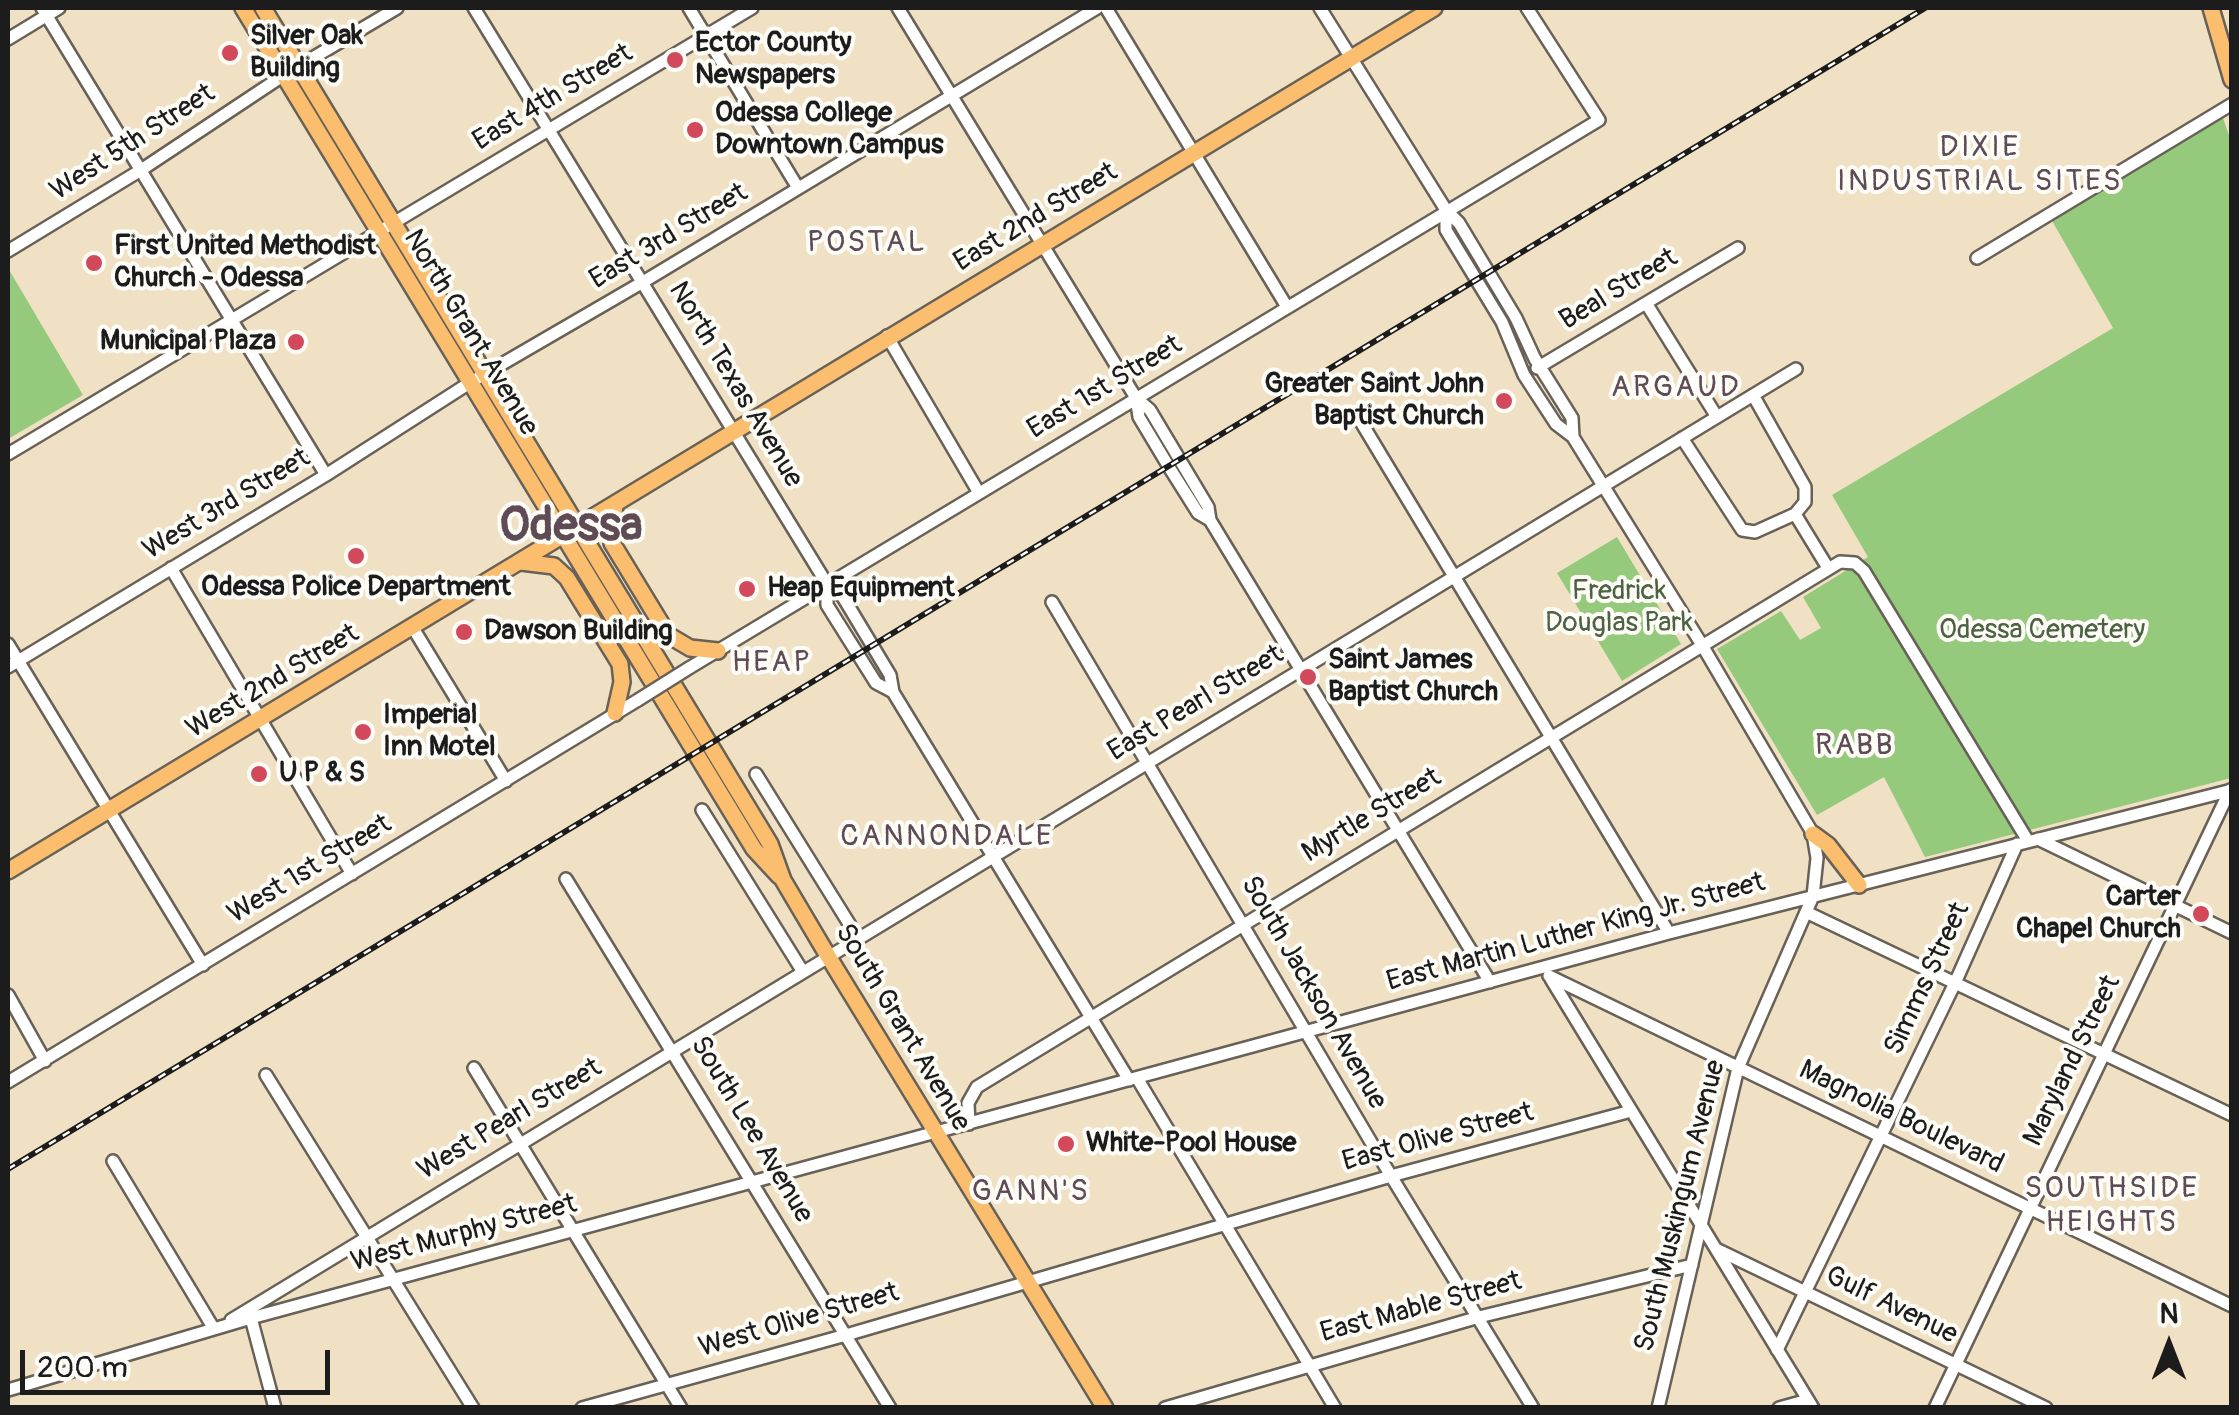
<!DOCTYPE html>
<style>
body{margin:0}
#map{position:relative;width:2239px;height:1415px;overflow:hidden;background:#f1e1c4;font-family:Pangolin,sans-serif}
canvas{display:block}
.frame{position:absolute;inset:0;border:10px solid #1c1c1c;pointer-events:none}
.north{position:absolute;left:2119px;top:1295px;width:100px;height:100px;-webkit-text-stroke:8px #fdfcf7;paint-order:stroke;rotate:0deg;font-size:28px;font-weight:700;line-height:40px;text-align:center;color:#1c1c1c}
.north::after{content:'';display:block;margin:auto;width:35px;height:45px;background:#1c1c1c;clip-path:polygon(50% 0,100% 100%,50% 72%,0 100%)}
.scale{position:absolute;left:20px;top:1350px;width:310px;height:45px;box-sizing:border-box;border:5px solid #1c1c1c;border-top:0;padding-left:12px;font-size:30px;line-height:35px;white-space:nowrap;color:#1c1c1c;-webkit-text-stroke:8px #fdfcf7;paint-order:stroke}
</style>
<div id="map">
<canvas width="2239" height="1415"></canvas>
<div class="frame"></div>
<div class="north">N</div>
<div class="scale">200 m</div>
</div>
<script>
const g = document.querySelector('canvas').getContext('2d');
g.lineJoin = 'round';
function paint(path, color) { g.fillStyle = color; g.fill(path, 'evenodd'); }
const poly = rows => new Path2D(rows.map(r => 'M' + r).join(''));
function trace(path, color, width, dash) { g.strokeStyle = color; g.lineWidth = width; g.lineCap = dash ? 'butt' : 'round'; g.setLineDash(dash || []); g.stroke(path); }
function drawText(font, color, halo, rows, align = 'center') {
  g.font = font + ' Pangolin,sans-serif'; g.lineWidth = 8; g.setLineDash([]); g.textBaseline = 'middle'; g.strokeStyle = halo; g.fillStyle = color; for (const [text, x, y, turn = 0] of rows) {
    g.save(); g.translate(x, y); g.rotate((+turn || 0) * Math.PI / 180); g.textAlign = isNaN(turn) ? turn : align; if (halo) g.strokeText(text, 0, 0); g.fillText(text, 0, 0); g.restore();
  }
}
paint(poly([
 [2223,118,2232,144,2231,778,1925,857,1884,777,1817,815,1717,649,1781,611,1800,640,1821,628,1803,597,1868,557,1832,495,2113,328,2051,219],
 [8,268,83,395,8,439],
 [1617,537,1681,644,1622,681,1557,573]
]), '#95ca7c');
const minor = poly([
 [42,8,326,475],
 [474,8,827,584,843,597,890,675,893,692,1129,1080],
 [689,8,798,188],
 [898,8,1136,398,1150,410,1208,507,1210,520,1490,982],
 [1106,8,1287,307],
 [1320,8,1446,210,1459,223,1516,318,1535,359,1572,418,1573,437],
 [8,39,59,8],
 [1446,210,1446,230,1502,322,1524,375,1556,424,1573,437,1702,645,1813,834,1817,858,1813,896,1738,1068,1658,1408],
 [8,251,141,170,284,75,397,8],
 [1977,258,2232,104],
 [1646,303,1717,417],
 [887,336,979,493],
 [1537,368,1738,248],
 [1136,398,1139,417,1169,467,1198,513,1210,520],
 [1358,417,1669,933],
 [1682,438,1742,530,1755,532,1795,514,1805,502,1805,487,1753,395],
 [8,454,752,8],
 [1795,514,1828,568],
 [171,568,352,874],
 [827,584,827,605,876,683,893,692],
 [1052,602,1391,1176,1533,1408],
 [413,628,506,781],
 [8,644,203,965],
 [8,667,326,475,471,382,643,282,1097,8],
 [689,668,1599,120,1527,8],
 [756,774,858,938],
 [702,810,803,972],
 [2038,839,2232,933],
 [566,879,890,1408],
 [1806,912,2232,1115],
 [1549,976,2232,1306],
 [1551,979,1813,1408],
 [8,995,45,1061],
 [474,1068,681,1408],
 [266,1075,473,1408],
 [1137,1078,1335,1408],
 [8,1082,638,700],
 [969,1124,968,1103,977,1087,1840,562,1855,563,1864,571,2028,841],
 [113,1161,214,1329],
 [1716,1249,2046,1408],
 [251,1318,275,1408],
 [231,1320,1796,369],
 [1777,1350,1955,983,2017,844],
 [8,1390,251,1318,1669,933,2232,790],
 [582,1408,846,1335,1391,1176,1631,1111],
 [1165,1408,1479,1317,1692,1265],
 [1779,1408,1808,1400],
 [1935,1408,2230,790]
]);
const major = poly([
 [243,8,754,849,779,876],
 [263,8,770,844,783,880,828,956,1105,1408],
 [2211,8,2232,80],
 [615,506,611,530,612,543,668,635,690,648,718,651],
 [521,562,554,566,567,578,620,664,622,682,615,713],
 [1813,834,1828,845,1859,885],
 [8,871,1434,8]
]);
trace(minor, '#676157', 16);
trace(major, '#676157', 20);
trace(minor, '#fff', 11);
trace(major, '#fbbd6e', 15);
const rail = poly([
 [8,1169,1925,8]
]);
trace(rail, '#1c1c1c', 6);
trace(rail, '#fdfcf7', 2.5, [8]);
const minorBridge = poly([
 [638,700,689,668]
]);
trace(minorBridge, '#676157', 16, []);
trace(minorBridge, '#fff', 11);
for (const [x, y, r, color] of [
 [230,53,10,"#d1495b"],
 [675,60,10,"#d1495b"],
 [695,130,10,"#d1495b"],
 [94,263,10,"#d1495b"],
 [296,342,10,"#d1495b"],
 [1504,401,10,"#d1495b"],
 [356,556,10,"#d1495b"],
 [747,589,10,"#d1495b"],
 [464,632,10,"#d1495b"],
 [1308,677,10,"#d1495b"],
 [363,732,10,"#d1495b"],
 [259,774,10,"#d1495b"],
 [2201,914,10,"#d1495b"],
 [1066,1144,10,"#d1495b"]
]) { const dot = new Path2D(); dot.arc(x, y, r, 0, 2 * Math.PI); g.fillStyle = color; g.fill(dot); trace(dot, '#fdfcf7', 4); }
drawText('bold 28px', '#1c1c1c', '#fdfcf7', [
 ["Silver Oak",250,37],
 ["Building",250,69],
 ["Ector County",695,44],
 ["Newspapers",695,76],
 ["Odessa College",715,114],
 ["Downtown Campus",715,146],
 ["First United Methodist",114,247],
 ["Church - Odessa",114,279],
 ["Municipal Plaza",276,342,"right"],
 ["Greater Saint John",1484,385,"right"],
 ["Baptist Church",1484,417,"right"],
 ["Odessa Police Department",356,588,"center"],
 ["Heap Equipment",767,589],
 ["Dawson Building",484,632],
 ["Saint James",1328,661],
 ["Baptist Church",1328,693],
 ["Imperial",383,716],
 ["Inn Motel",383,748],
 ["U P & S",279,774],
 ["Carter",2181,898,"right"],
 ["Chapel Church",2181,930,"right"],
 ["White-Pool House",1086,1144]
], 'left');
drawText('28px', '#1c1c1c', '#fdfcf7', [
 ["East 4th Street",553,98,-31],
 ["West 5th Street",133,143,-33],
 ["East 2nd Street",1036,218,-31],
 ["East 3rd Street",669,237,-31],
 ["Beal Street",1619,290,-31],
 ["North Grant Avenue",470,333,59],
 ["North Texas Avenue",735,385,59],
 ["East 1st Street",1105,388,-31],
 ["West 3rd Street",227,505,-31],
 ["West 2nd Street",273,682,-31],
 ["East Pearl Street",1196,704,-31],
 ["Myrtle Street",1372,816,-31],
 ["West 1st Street",310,870,-31],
 ["East Martin Luther King Jr. Street",1576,933,-15],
 ["Simms Street",1928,979,-65],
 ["South Jackson Avenue",1313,993,60],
 ["South Grant Avenue",902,1028,59],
 ["Maryland Street",2073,1061,-64],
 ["Magnolia Boulevard",1901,1118,26],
 ["West Pearl Street",510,1120,-31],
 ["South Lee Avenue",751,1130,59],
 ["East Olive Street",1438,1138,-15],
 ["South Muskingum Avenue",1681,1206,-76],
 ["West Murphy Street",464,1234,-15],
 ["Gulf Avenue",1891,1306,26],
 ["East Mable Street",1421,1308,-15],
 ["West Olive Street",799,1321,-16]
]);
drawText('28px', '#4c6242', '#fdfcf7', [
 ["Fredrick",1619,592],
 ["Douglas Park",1619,624],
 ["Odessa Cemetery",2042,631]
]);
g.letterSpacing = '2.5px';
drawText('30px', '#5e4b54', '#fdfcf7', [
 ["DIXIE",1980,148],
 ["INDUSTRIAL SITES",1980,182],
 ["POSTAL",867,243],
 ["ARGAUD",1676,388],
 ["HEAP",772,663],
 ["RABB",1855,746],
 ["CANNONDALE",947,837],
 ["SOUTHSIDE",2112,1189],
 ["HEIGHTS",2112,1223],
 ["GANN'S",1031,1192]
]);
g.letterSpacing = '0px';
drawText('bold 48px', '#5e4b54', '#fdfcf7', [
 ["Odessa",571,528]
]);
</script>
